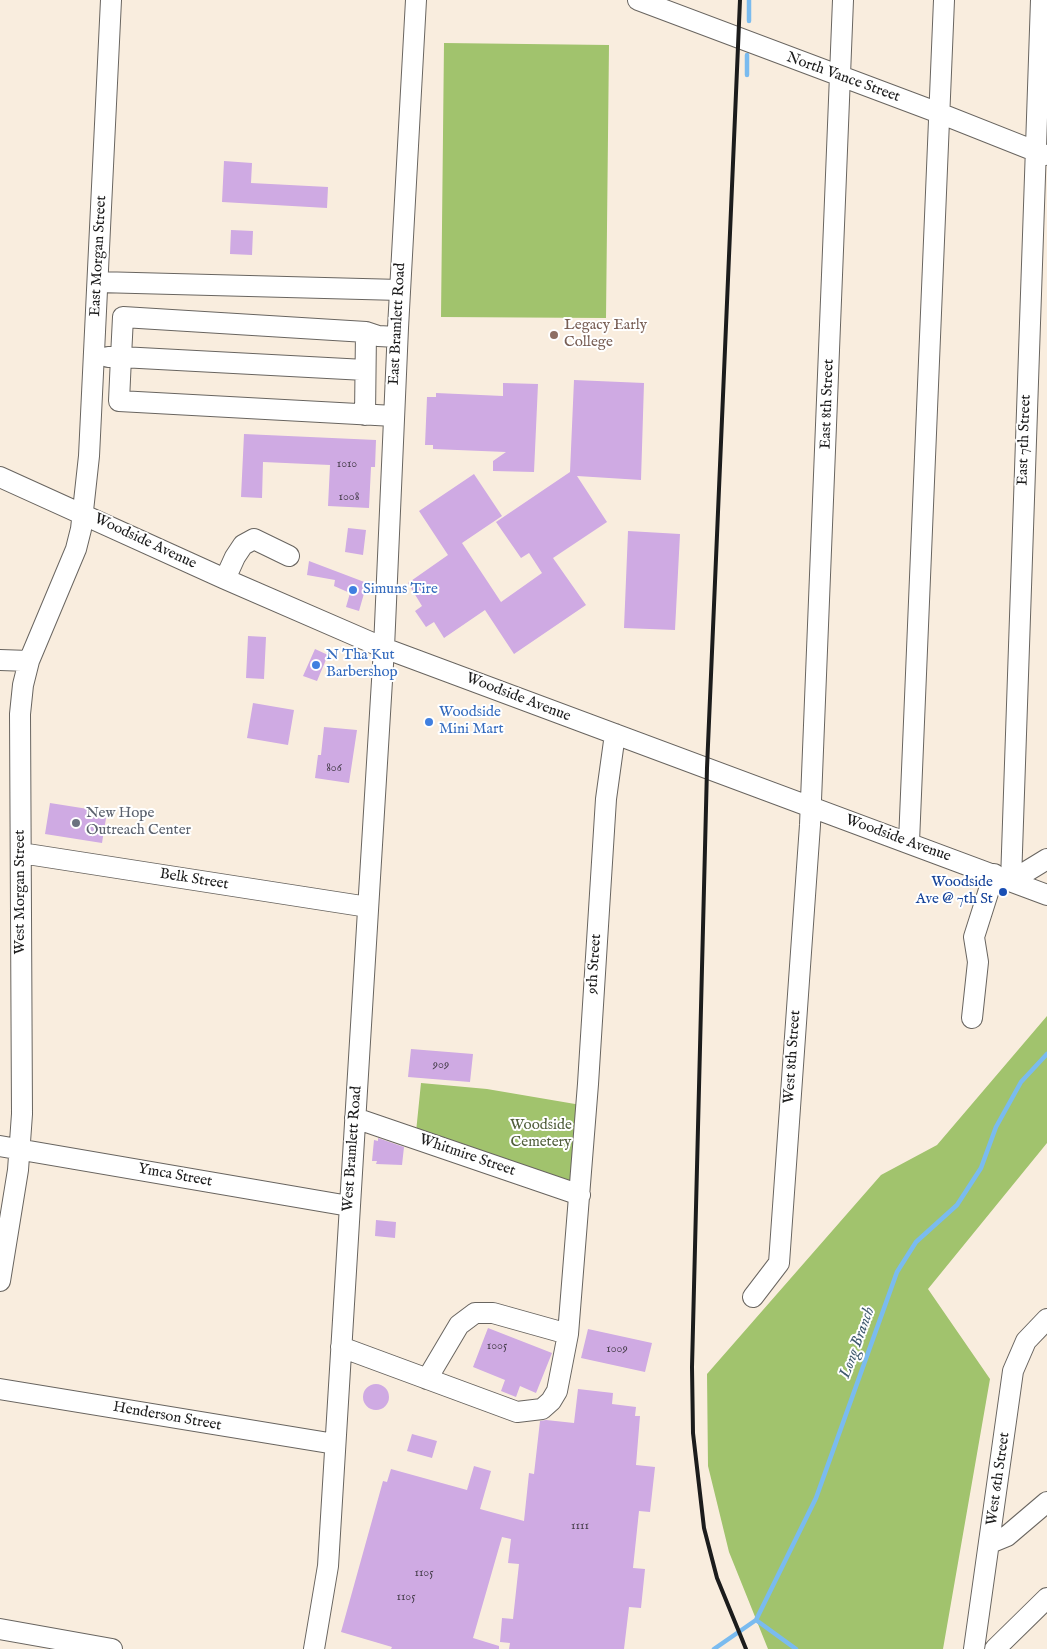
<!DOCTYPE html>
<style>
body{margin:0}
canvas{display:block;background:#f9edde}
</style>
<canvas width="1047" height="1649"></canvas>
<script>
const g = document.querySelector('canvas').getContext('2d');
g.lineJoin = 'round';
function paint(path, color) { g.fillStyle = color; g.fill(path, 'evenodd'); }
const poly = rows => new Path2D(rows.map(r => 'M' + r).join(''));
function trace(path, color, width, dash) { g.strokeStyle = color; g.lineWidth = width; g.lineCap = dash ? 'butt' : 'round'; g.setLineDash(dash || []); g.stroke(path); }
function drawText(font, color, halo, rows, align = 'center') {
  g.font = font + ' "IM FELL English",serif'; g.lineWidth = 4; g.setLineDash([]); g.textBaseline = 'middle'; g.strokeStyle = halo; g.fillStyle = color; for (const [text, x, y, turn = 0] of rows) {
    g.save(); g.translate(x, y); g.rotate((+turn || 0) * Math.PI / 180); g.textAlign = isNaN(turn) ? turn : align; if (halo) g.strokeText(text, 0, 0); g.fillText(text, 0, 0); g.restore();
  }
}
paint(poly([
 [444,43,609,45,606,318,441,317],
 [1047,1016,1047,1143,928,1289,990,1379,943,1649,768,1649,729,1552,708,1466,707,1374,881,1175,937,1145],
 [421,1083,487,1089,581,1105,574,1184,416,1132]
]), '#a1c36d');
trace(poly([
 [749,0,749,21],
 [747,75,747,55],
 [756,1620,796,1649],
 [714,1649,756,1620,816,1498,897,1272,916,1242,957,1205,981,1168,996,1127,1021,1082,1047,1054]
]), '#7abbef', 4.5);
paint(poly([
 [224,161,252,163,251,183,328,187,327,208,222,202],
 [231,230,253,231,252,255,230,254],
 [574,380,644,383,641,480,577,476,607,522,553,558,586,605,514,654,485,610,444,638,434,622,426,627,415,611,422,606,408,583,448,555,419,511,474,474,502,516,462,543,501,602,542,573,529,553,521,558,496,522,570,472],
 [503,383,538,384,534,472,493,471,493,461,506,452,433,449,433,445,425,445,427,397,436,397,436,393,503,396],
 [244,434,376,440,375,467,371,467,369,508,328,506,330,465,263,462,262,498,241,497],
 [348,528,366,530,363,555,345,552],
 [628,531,680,534,675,630,624,628],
 [309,561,367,583,359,611,346,607,350,593,334,586,335,580,307,575],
 [248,636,266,637,264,679,246,678],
 [315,649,328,655,317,681,303,676],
 [253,703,294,710,288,745,247,738],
 [324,727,357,730,349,783,315,778,318,755,321,755],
 [50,803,107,812,102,843,45,834],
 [411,1049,473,1054,470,1082,408,1077],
 [378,1138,404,1147,402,1165,376,1164,377,1161,372,1161,374,1140,378,1141],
 [376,1220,396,1222,395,1238,375,1236],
 [488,1328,552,1353,536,1393,520,1386,516,1397,501,1391,505,1380,473,1367],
 [588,1329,652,1343,645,1372,581,1358],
 '363 1397a13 13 0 1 1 26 0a13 13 0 1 1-26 0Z',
 [578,1389,613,1393,612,1404,636,1407,635,1416,640,1416,636,1465,655,1467,650,1512,639,1511,633,1568,645,1569,641,1608,629,1607,624,1649,509,1649,510,1643,500,1642,502,1618,513,1619,519,1564,508,1563,511,1539,502,1537,473,1638,499,1646,499,1649,391,1649,392,1647,341,1632,383,1481,387,1482,391,1469,467,1490,474,1466,491,1471,480,1509,524,1521,529,1473,534,1474,540,1421,546,1420,574,1423],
 [412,1434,437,1441,432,1458,407,1451]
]), '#cfaae3');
const minor = poly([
 [638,0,939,113,1045,155],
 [98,282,400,290],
 [108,357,121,357,119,401,394,416],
 [365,370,121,357,123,317,366,332],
 [365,415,366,332,378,336,397,337],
 [0,477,225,579,384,648,1047,895],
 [225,579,235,557,243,545,254,539,289,556],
 [0,660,29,661],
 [909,842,944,0],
 [21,853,368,907],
 [1011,881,1041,0],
 [1011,881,1047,859],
 [972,1018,978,962,974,937,994,874],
 [355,1118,580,1195],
 [0,1146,349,1206],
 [0,1281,18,1170,22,1114,20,714,23,685,29,661,76,549,81,529,89,456,111,0],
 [753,1297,779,1263,810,825,843,0],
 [341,1347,517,1412,542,1409,551,1401,557,1391,568,1334,588,1084,606,799,615,734],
 [427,1379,459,1325,475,1313,493,1313,568,1334],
 [0,1389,335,1444],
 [990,1543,1007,1536,1047,1502],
 [0,1629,112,1649],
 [314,1649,328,1566,384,648,398,328,416,0],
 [974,1649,1013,1371,1026,1341,1047,1319],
 [995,1649,1047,1598]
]);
trace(minor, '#696560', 22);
trace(minor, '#fff', 20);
trace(poly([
 [740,0,707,768,692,1367,693,1433,704,1528,717,1578,746,1649]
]), '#1c1c1c', 4);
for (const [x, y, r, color] of [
 [554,335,5,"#8d6e63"],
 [353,590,5,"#3f7fe0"],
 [316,665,5,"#3f7fe0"],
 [429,722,5,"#3f7fe0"],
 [76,823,5,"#6b7280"],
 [1003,892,5,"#1a4fb4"]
]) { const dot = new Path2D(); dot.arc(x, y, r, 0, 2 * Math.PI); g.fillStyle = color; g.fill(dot); trace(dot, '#fff', 2); }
drawText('12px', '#49404e', null, [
 ["1010",347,465],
 ["1008",349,498],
 ["806",334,769],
 ["909",441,1066],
 ["1005",497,1347],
 ["1009",617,1350],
 ["1111",580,1527],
 ["1105",424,1574],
 ["1105",406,1598]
]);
drawText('15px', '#1c1c1c', '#fff', [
 ["North Vance Street",843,78,20],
 ["East Morgan Street",99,256,-87],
 ["East Bramlett Road",398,324,-87],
 ["East 8th Street",828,404,-88],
 ["East 7th Street",1025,440,-88],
 ["Woodside Avenue",145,542,25],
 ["Woodside Avenue",518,698,21],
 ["Woodside Avenue",898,839,20],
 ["Belk Street",194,880,9],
 ["West Morgan Street",21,892,-90],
 ["9th Street",595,964,-86],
 ["West 8th Street",793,1057,-86],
 ["West Bramlett Road",353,1149,-86],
 ["Whitmire Street",467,1156,19],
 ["Ymca Street",175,1176,10],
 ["Henderson Street",167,1417,10],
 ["West 6th Street",999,1479,-82]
]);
drawText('15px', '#785e54', '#fff', [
 ["Legacy Early",564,326],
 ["College",564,343]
], 'left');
drawText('15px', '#366cbe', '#fff', [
 ["Simuns Tire",363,590],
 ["N Tha Kut",326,656],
 ["Barbershop",326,673],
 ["Woodside",439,713],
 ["Mini Mart",439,730]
], 'left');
drawText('15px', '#5b616d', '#fff', [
 ["New Hope",86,814],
 ["Outreach Center",86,831]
], 'left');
drawText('15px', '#164399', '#fff', [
 ["Woodside",993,883],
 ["Ave @ 7th St",993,900]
], 'right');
drawText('15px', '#515f3c', '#fff', [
 ["Woodside",541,1126],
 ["Cemetery",541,1143]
]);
drawText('italic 16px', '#425c70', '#fff', [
 ["Long Branch",858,1343,-70]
]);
</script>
